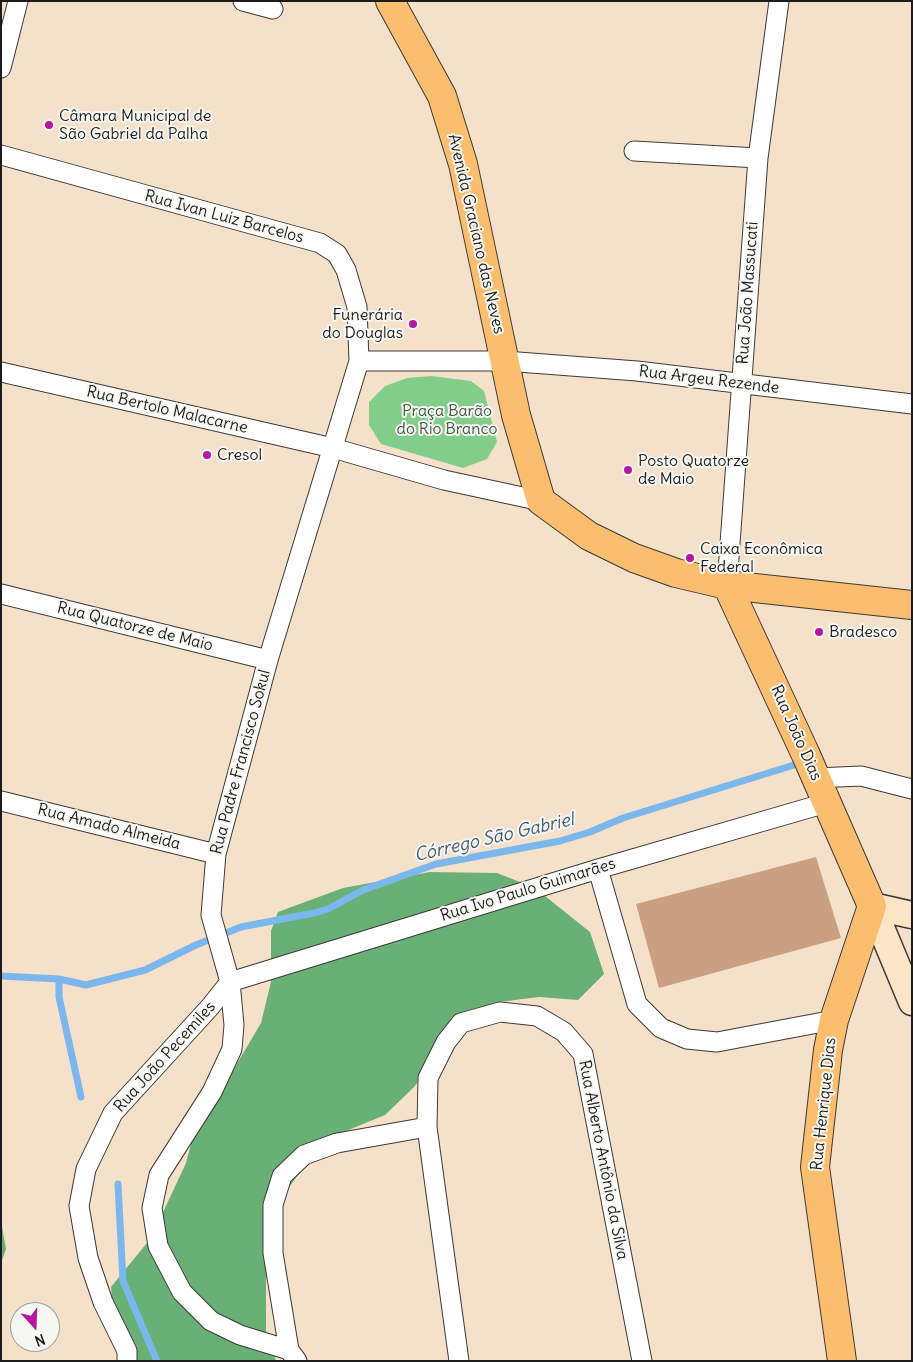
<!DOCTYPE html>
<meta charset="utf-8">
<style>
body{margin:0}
#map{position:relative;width:913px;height:1362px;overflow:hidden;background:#f5e1c9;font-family:Delius,sans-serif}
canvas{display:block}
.frame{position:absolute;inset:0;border:2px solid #1c1c1c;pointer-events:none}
.north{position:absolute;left:10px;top:1302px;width:50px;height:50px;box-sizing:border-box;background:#f6f6f2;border:1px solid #9f9f9c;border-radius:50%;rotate:160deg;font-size:14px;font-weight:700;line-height:20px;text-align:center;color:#1c1c1c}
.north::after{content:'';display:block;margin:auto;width:18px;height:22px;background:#b5179e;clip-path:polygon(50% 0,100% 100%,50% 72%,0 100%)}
</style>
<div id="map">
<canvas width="913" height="1362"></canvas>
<div class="frame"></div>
<div class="north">N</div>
</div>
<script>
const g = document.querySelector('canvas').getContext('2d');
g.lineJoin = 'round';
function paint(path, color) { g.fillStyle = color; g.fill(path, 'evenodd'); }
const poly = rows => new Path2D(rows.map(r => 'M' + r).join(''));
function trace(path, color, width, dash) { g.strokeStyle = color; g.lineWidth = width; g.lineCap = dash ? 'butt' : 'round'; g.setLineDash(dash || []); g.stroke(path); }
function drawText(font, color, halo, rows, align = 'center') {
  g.font = font + ' Delius,sans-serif'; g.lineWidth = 4; g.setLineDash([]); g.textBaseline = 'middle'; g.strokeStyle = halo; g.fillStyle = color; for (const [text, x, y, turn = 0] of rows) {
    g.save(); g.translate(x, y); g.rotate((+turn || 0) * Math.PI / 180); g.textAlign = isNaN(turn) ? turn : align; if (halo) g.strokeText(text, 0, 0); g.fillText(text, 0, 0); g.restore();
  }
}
paint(poly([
 [431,376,471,381,484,391,497,442,487,459,463,468,381,444,369,425,369,402,385,386,407,378]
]), '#82cd8a');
paint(poly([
 [430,872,497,873,535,888,590,932,604,974,578,1000,539,997,499,1002,452,1023,435,1058,414,1087,385,1115,329,1138,306,1164,282,1197,266,1242,266,1331,276,1361,131,1361,112,1299,111,1287,151,1238,186,1163,194,1132,215,1101,261,1023,271,982,271,931,278,912,343,888],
 [1,1221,6,1249,1,1263]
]), '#69b076');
trace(poly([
 [1,976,59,979,86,985,145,970,196,945,241,927,314,913,328,909,363,890,436,864,560,841,590,832,623,818,794,765],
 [59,979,59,997,81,1097],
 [118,1184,123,1281,157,1361]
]), '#7bb7ed', 7);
paint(poly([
 [816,857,841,938,659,988,636,904]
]), '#cb9f81');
const street = poly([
 [243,1,273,9],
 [1,68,18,1],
 [634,151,758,158],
 [1,155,320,243,337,254,346,270,357,307,359,361],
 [1,372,333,448,444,480,541,501],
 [727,585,758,158,779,1],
 [1,594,268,660],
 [816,778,861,776,912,789],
 [1,801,216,854],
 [598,869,637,1004,661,1028,687,1039,717,1042,834,1020],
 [230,982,598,869,826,803],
 [289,1350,240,1335,211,1321,182,1292,158,1246,152,1208,159,1175,212,1092,232,1049,234,1025,230,982,211,915,216,854,268,660,359,361,505,361,637,371,912,404],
 [127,1361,127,1351,103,1302,88,1258,79,1206,86,1169,113,1113,210,1007,230,982],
 [297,1361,289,1350,273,1253,273,1205,282,1176,304,1155,337,1143,427,1127],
 [459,1361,427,1127,428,1078,446,1042,461,1023,500,1012,537,1016,564,1032,583,1054,642,1361]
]);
const secondary = poly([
 [872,906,912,1002],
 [872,906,912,915]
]);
const primary = poly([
 [390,1,442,96,463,164,516,415,541,501,589,536,634,558,676,573,727,585,912,605],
 [727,585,806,755,872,906,834,1020,828,1050,815,1167,842,1361]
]);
trace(street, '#3d3a36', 21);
trace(secondary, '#3d3a36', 29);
trace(primary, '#3d3a36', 30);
trace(street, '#fff', 19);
trace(secondary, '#fde5c5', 26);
trace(primary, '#fbbd6e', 28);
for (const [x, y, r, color] of [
 [49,125,5,"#b5179e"],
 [413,324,5,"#b5179e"],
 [207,455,5,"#b5179e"],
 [628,470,5,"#b5179e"],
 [690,558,5,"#b5179e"],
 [819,632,5,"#b5179e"]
]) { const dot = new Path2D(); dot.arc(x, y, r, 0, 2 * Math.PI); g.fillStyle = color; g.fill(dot); trace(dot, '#f6f6f2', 2); }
drawText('16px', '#1c1c1c', '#f6f6f2', [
 ["Câmara Municipal de",59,116],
 ["São Gabriel da Palha",59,134],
 ["Funerária",403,315,"right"],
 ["do Douglas",403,333,"right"],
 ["Cresol",217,455],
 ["Posto Quatorze",638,461],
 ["de Maio",638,479],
 ["Caixa Econômica",700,549],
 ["Federal",700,567],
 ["Bradesco",829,632]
], 'left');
drawText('16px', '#1c1c1c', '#f6f6f2', [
 ["Rua Ivan Luiz Barcelos",224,217,15],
 ["Avenida Graciano das Neves",476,234,77],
 ["Rua João Massucati",748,293,-86],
 ["Rua Argeu Rezende",709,380,7],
 ["Rua Bertolo Malacarne",167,410,13],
 ["Rua Quatorze de Maio",135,627,14],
 ["Rua João Dias",796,733,66],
 ["Rua Padre Francisco Sokul",241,762,-75],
 ["Rua Amado Almeida",109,827,14],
 ["Rua Ivo Paulo Guimarães",528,890,-17],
 ["Rua João Pecemiles",165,1057,-48],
 ["Rua Henrique Dias",824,1104,-84],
 ["Rua Alberto Antônio da Silva",603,1160,79]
]);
drawText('16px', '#405a42', '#f6f6f2', [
 ["Praça Barão",447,411],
 ["do Rio Branco",447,429]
]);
drawText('italic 18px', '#425a70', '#f6f6f2', [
 ["Córrego São Gabriel",494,838,-13]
]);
</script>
